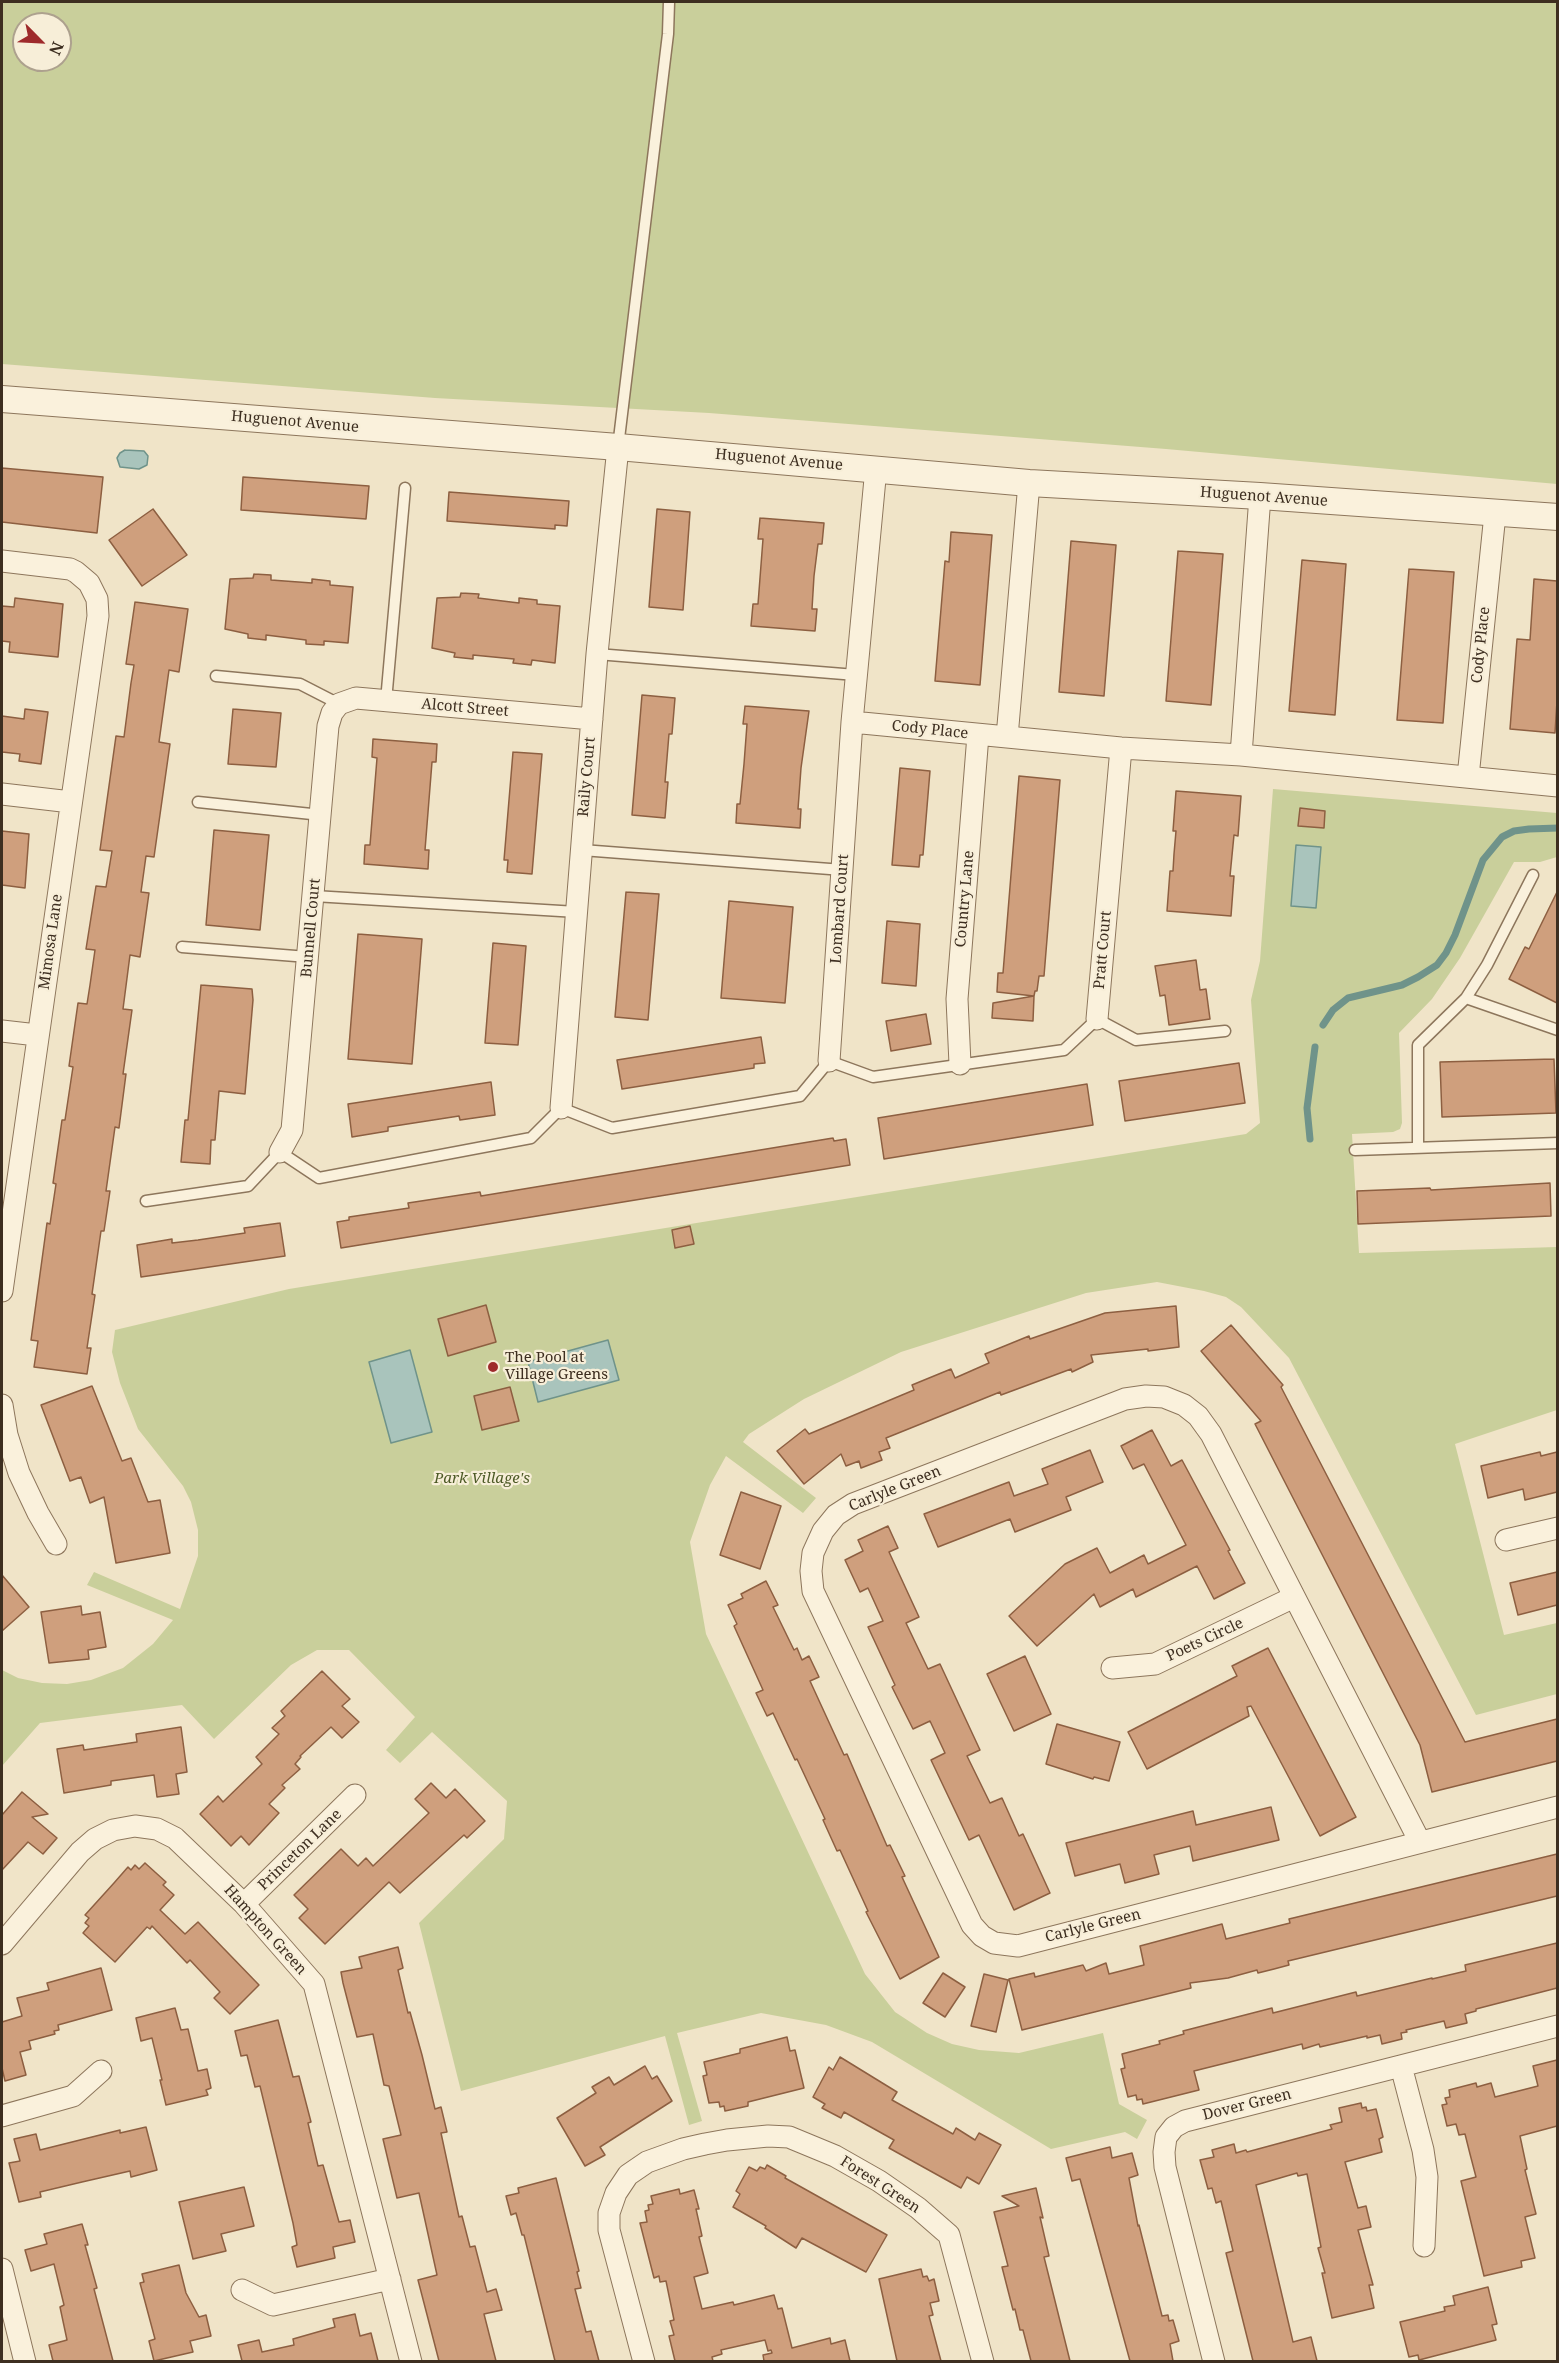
<!DOCTYPE html>
<style>
body{margin:0}
#map{position:relative;width:1559px;height:2363px;overflow:hidden;background:#f0e4c8;font-family:"Noto Serif",serif}
canvas{display:block}
.frame{position:absolute;inset:0;border:3px solid #3d2e20;pointer-events:none}
.north{position:absolute;left:12px;top:12px;width:60px;height:60px;box-sizing:border-box;background:#f7eed8;border:2px solid #ada18e;border-radius:50%;rotate:114deg;font-size:16px;font-weight:700;line-height:24px;text-align:center;color:#3d2e20}
.north::after{content:'';display:block;margin:auto;width:21px;height:27px;background:#9e2a2b;clip-path:polygon(50% 0,100% 100%,50% 72%,0 100%)}
</style>
<div id="map">
<canvas width="1559" height="2363"></canvas>
<div class="frame"></div>
<div class="north">N</div>
</div>
<script>
const g = document.querySelector('canvas').getContext('2d');
g.lineJoin = 'round';
function paint(path, color) { g.fillStyle = color; g.fill(path, 'evenodd'); }
const poly = rows => new Path2D(rows.map(r => 'M' + r).join(''));
function trace(path, color, width, dash) { g.strokeStyle = color; g.lineWidth = width; g.lineCap = dash ? 'butt' : 'round'; g.setLineDash(dash || []); g.stroke(path); }
function drawText(font, color, halo, rows, align = 'center') {
  g.font = font + ' "Noto Serif",serif'; g.lineWidth = 4.5; g.setLineDash([]); g.textBaseline = 'middle'; g.strokeStyle = halo; g.fillStyle = color; for (const [text, x, y, turn = 0] of rows) {
    g.save(); g.translate(x, y); g.rotate((+turn || 0) * Math.PI / 180); g.textAlign = isNaN(turn) ? turn : align; if (halo) g.strokeText(text, 0, 0); g.fillText(text, 0, 0); g.restore();
  }
}
paint(poly([
 [2,2,1557,2,1557,484,1166,449,709,413,435,398,2,364],
 [24,24,60,24,60,60,24,60],
 [1273,789,1557,813,1557,857,1540,862,1514,862,1460,958,1432,999,1399,1033,1402,1123,1400,1129,1393,1132,1352,1134,1359,1253,1557,1247,1557,1410,1455,1444,1504,1635,1557,1623,1557,1694,1476,1715,1289,1358,1241,1307,1226,1297,1204,1291,1157,1282,1086,1293,901,1352,804,1399,749,1434,743,1442,816,1498,803,1513,726,1456,710,1485,690,1542,706,1634,865,1974,895,2012,927,2033,952,2044,979,2050,1019,2053,1103,2033,1119,2104,1147,2120,1137,2139,1125,2132,1051,2149,872,2042,826,2025,761,2013,677,2033,702,2121,689,2125,665,2036,461,2091,419,1923,504,1839,507,1801,432,1732,400,1763,386,1750,415,1717,349,1650,317,1650,291,1665,214,1739,182,1705,40,1723,2,1766,2,1670,18,1678,42,1683,67,1684,91,1680,123,1668,153,1644,173,1620,87,1585,94,1572,180,1609,198,1556,198,1530,191,1502,183,1486,138,1429,120,1383,112,1352,115,1330,289,1289,1246,1134,1260,1123,1251,1000,1260,961]
]), '#c9cf9b');
const water = poly([
 [125,450,144,451,148,456,147,465,139,469,120,467,117,458,120,453,125,450],
 [1296,845,1321,847,1316,908,1291,906,1296,845],
 [608,1340,619,1380,538,1402,528,1362,608,1340],
 [410,1350,432,1432,391,1443,369,1362,410,1350]
]);
paint(water, '#a9c4bc');
trace(water, '#6f938a', 1.5);
trace(poly([
 [1323,1025,1333,1010,1348,998,1402,985,1418,977,1437,965,1446,953,1455,935,1483,860,1502,837,1514,831,1529,829,1558,828],
 [1310,1139,1307,1108,1315,1047]
]), '#6f938a', 7);
const building = poly([
 [2,468,103,477,97,533,2,522,2,468],
 [243,477,369,486,366,519,241,510,243,477],
 [449,492,569,501,567,526,555,525,555,529,447,521,449,492],
 [153,509,187,555,142,586,109,540,153,509],
 [657,509,690,512,683,610,649,607,657,509],
 [760,518,824,523,822,544,818,544,814,576,812,609,817,609,815,631,751,626,753,604,758,604,763,539,758,539,760,518],
 [951,532,992,535,980,685,935,681,945,561,949,562,951,532],
 [1071,541,1116,545,1104,696,1059,692,1071,541],
 [1178,551,1223,554,1211,705,1166,701,1178,551],
 [1302,560,1346,564,1335,715,1289,711,1302,560],
 [1409,569,1454,572,1443,723,1397,720,1409,569],
 [254,574,271,575,271,580,312,583,312,579,330,581,330,585,353,587,348,643,324,641,324,645,306,644,306,640,266,635,266,640,248,638,248,634,225,629,230,579,253,578,254,574],
 [1534,579,1557,581,1557,701,1555,733,1510,729,1517,639,1530,640,1534,579],
 [461,593,479,594,478,598,519,603,519,598,537,600,537,604,560,606,555,663,532,660,531,665,513,663,514,659,473,655,473,659,454,657,455,653,432,648,437,598,460,597,461,593],
 [15,598,63,604,58,657,9,652,10,642,2,641,2,606,14,607,15,598],
 [135,602,188,609,179,672,169,670,159,742,170,744,154,857,146,856,141,892,149,893,140,957,130,955,123,1009,132,1010,123,1074,126,1074,119,1128,115,1127,106,1191,110,1191,104,1231,101,1231,92,1294,95,1295,87,1348,91,1348,87,1374,34,1367,38,1341,31,1340,47,1223,50,1224,56,1184,53,1183,62,1120,65,1120,71,1080,73,1067,69,1066,78,1003,87,1004,90,985,95,950,86,949,96,886,106,887,112,851,100,850,116,736,124,737,131,683,134,665,126,664,135,602],
 [642,695,675,698,672,734,669,734,665,782,668,782,665,818,632,815,642,695],
 [745,706,809,711,801,768,798,809,801,809,800,828,736,823,737,804,740,804,744,764,747,724,743,724,745,706],
 [25,709,48,712,41,764,19,761,20,754,2,752,2,716,24,719,25,709],
 [233,709,281,713,276,767,228,764,233,709],
 [373,739,437,744,436,762,432,762,425,850,429,850,428,869,364,864,365,845,370,845,377,758,372,757,373,739],
 [513,752,542,754,532,874,507,872,508,860,504,860,513,752],
 [900,768,930,771,923,855,920,855,919,867,892,865,900,768],
 [1019,776,1060,780,1044,976,1039,976,1037,991,1035,991,1034,996,997,992,998,973,1003,973,1019,776],
 [1176,791,1241,796,1238,836,1234,835,1230,876,1234,876,1231,916,1167,911,1170,871,1173,871,1174,854,1176,831,1173,831,1176,791],
 [1300,808,1325,811,1324,828,1298,826,1300,808],
 [214,830,269,835,260,930,206,925,214,830],
 [2,831,29,834,25,888,2,885,2,831],
 [626,892,659,894,648,1020,615,1017,626,892],
 [1557,892,1557,1003,1509,979,1525,947,1529,949,1557,892],
 [729,901,793,907,785,1003,721,998,729,901],
 [887,921,920,924,916,986,882,983,887,921],
 [358,934,422,939,412,1064,348,1059,358,934],
 [493,943,526,946,518,1045,485,1043,493,943],
 [1196,960,1200,990,1206,989,1210,1019,1169,1025,1165,995,1160,996,1155,966,1196,960],
 [201,985,252,989,253,1000,245,1094,219,1091,215,1140,211,1140,210,1164,181,1162,185,1120,188,1120,201,985],
 [1034,996,1033,1021,992,1018,993,1003,1034,996],
 [926,1014,931,1044,891,1051,886,1021,926,1014],
 [761,1037,765,1063,754,1064,754,1068,622,1089,617,1060,761,1037],
 [1554,1059,1556,1113,1442,1117,1440,1062,1554,1059],
 [1239,1063,1245,1103,1125,1121,1119,1081,1239,1063],
 [491,1082,495,1115,460,1120,459,1116,388,1127,388,1131,352,1137,348,1104,491,1082],
 [1087,1084,1093,1125,884,1159,878,1118,1087,1084],
 [833,1138,834,1141,846,1139,850,1165,341,1248,337,1222,349,1220,349,1217,409,1208,408,1203,480,1192,481,1196,833,1138],
 [1550,1183,1551,1216,1358,1224,1357,1191,1430,1188,1431,1190,1550,1183],
 [280,1223,285,1256,141,1277,137,1245,172,1239,172,1243,198,1240,245,1233,244,1228,280,1223],
 [690,1226,694,1244,675,1248,672,1230,690,1226],
 [486,1305,496,1342,448,1356,438,1319,486,1305],
 [1176,1306,1179,1347,1148,1351,1148,1349,1091,1355,1093,1362,1072,1372,1071,1369,1001,1395,1000,1392,886,1438,890,1448,879,1452,882,1460,861,1468,859,1461,846,1466,841,1454,804,1484,777,1451,805,1429,809,1434,914,1390,912,1385,951,1369,955,1378,989,1363,985,1354,1029,1336,1030,1339,1105,1313,1176,1306],
 [1231,1325,1283,1385,1281,1387,1465,1742,1557,1719,1557,1761,1432,1792,1420,1745,1255,1424,1261,1421,1201,1351,1231,1325],
 [92,1386,122,1461,131,1458,148,1502,160,1500,170,1553,116,1563,104,1497,90,1503,81,1477,70,1481,41,1405,92,1386],
 [510,1387,519,1421,482,1430,474,1396,510,1387],
 [1152,1430,1171,1466,1182,1460,1230,1550,1228,1551,1245,1583,1214,1599,1197,1566,1136,1597,1133,1589,1100,1607,1094,1594,1037,1646,1009,1616,1065,1564,1097,1548,1110,1573,1144,1555,1148,1564,1186,1545,1144,1464,1133,1469,1121,1446,1152,1430],
 [1090,1450,1103,1482,1066,1497,1071,1510,1015,1532,1010,1519,938,1547,924,1514,1009,1482,1014,1496,1048,1484,1042,1469,1090,1450],
 [1540,1452,1541,1456,1557,1452,1557,1492,1525,1500,1523,1489,1488,1498,1481,1466,1540,1452],
 [741,1492,781,1506,760,1569,720,1555,741,1492],
 [888,1526,898,1548,889,1552,919,1617,906,1623,928,1669,940,1664,980,1750,967,1756,990,1803,1002,1798,1019,1836,1023,1834,1050,1893,1014,1910,979,1835,969,1840,931,1760,945,1753,930,1721,913,1729,892,1687,895,1685,868,1627,883,1621,868,1588,860,1592,845,1560,863,1551,858,1540,888,1526],
 [1557,1572,1557,1605,1518,1615,1510,1583,1557,1572],
 [2,1575,29,1607,2,1631,2,1575],
 [766,1581,778,1605,773,1607,794,1650,797,1648,802,1660,809,1656,819,1677,810,1681,844,1755,847,1754,887,1846,890,1845,905,1876,902,1877,939,1957,900,1979,866,1912,868,1911,840,1850,837,1851,823,1820,825,1819,797,1759,795,1760,773,1713,767,1716,756,1693,763,1690,734,1626,737,1624,728,1605,743,1598,741,1594,766,1581],
 [81,1606,82,1615,100,1612,106,1647,88,1650,89,1659,49,1663,41,1612,81,1606],
 [1268,1648,1356,1817,1320,1836,1251,1706,1247,1707,1249,1716,1147,1769,1128,1732,1237,1676,1232,1666,1268,1648],
 [1025,1656,1051,1714,1014,1731,987,1674,1025,1656],
 [322,1671,350,1699,342,1706,359,1722,342,1738,331,1727,300,1756,301,1757,295,1764,300,1769,282,1785,285,1788,269,1804,279,1813,249,1845,241,1836,231,1846,200,1814,218,1796,223,1802,262,1764,256,1757,279,1734,272,1728,285,1716,281,1711,322,1671],
 [1057,1724,1120,1742,1109,1781,1094,1777,1093,1779,1046,1764,1057,1724],
 [181,1727,187,1772,176,1774,179,1794,157,1797,154,1775,111,1781,111,1785,64,1793,57,1749,83,1745,84,1750,137,1742,136,1734,181,1727],
 [431,1783,446,1798,455,1789,485,1821,467,1838,464,1835,400,1893,389,1882,325,1944,299,1918,308,1909,294,1895,341,1849,358,1866,366,1858,373,1866,429,1813,415,1799,431,1783],
 [22,1792,48,1814,32,1817,57,1838,43,1854,28,1842,2,1870,2,1815,22,1792],
 [1271,1807,1279,1840,1193,1861,1190,1846,1154,1855,1159,1874,1125,1883,1120,1864,1075,1876,1066,1843,1193,1811,1196,1825,1271,1807],
 [1557,1854,1557,1896,1288,1961,1289,1965,1274,1969,1258,1973,1257,1970,1228,1978,1190,1983,1191,1988,1022,2030,1009,1979,1034,1973,1035,1977,1083,1965,1086,1971,1106,1963,1109,1974,1144,1965,1140,1946,1222,1924,1226,1939,1290,1923,1289,1919,1557,1854],
 [145,1863,166,1882,163,1885,174,1895,160,1910,185,1934,198,1922,259,1985,230,2014,214,1998,220,1992,190,1960,187,1963,152,1926,150,1929,147,1927,115,1962,83,1933,89,1926,85,1923,89,1918,85,1915,114,1883,128,1867,131,1870,135,1865,139,1869,145,1863],
 [1557,1943,1557,1988,1476,2009,1476,2011,1465,2014,1467,2023,1446,2028,1444,2021,1406,2030,1407,2032,1401,2033,1402,2039,1382,2044,1380,2035,1367,2038,1367,2036,1320,2047,1319,2044,1303,2049,1302,2044,1194,2071,1199,2090,1143,2104,1142,2099,1137,2100,1136,2095,1128,2097,1121,2069,1125,2068,1122,2054,1160,2044,1159,2041,1184,2034,1183,2031,1272,2008,1273,2013,1356,1992,1357,1996,1432,1978,1432,1979,1466,1971,1465,1965,1557,1943],
 [398,1947,403,1968,398,1970,408,2013,410,2012,422,2055,435,2109,441,2107,447,2132,441,2133,459,2217,462,2216,470,2247,475,2246,487,2292,496,2289,502,2310,484,2314,496,2361,439,2361,418,2280,437,2275,419,2193,397,2198,383,2139,401,2135,389,2086,384,2085,373,2034,357,2037,343,1983,341,1972,362,1968,359,1957,398,1947],
 [101,1968,112,2010,58,2025,59,2030,54,2031,55,2034,29,2041,31,2049,20,2052,26,2075,5,2081,2,2068,2,2022,22,2016,17,1998,49,1990,47,1983,101,1968],
 [943,1973,965,1987,945,2017,923,2003,943,1973],
 [984,1974,1008,1980,996,2032,971,2026,984,1974],
 [175,2008,181,2030,188,2029,198,2071,207,2069,211,2088,206,2090,208,2095,166,2105,160,2080,162,2080,152,2038,141,2041,136,2018,175,2008],
 [278,2020,293,2077,299,2076,311,2122,308,2123,318,2166,323,2165,339,2222,350,2220,355,2242,333,2247,335,2258,297,2267,292,2247,297,2245,293,2223,260,2086,255,2087,247,2055,241,2056,235,2031,278,2020],
 [787,2037,790,2051,795,2050,804,2088,748,2102,748,2106,725,2111,724,2106,720,2107,719,2102,709,2103,703,2076,707,2075,704,2062,740,2053,740,2049,787,2037],
 [840,2057,897,2092,892,2100,953,2134,956,2128,975,2140,979,2133,1001,2145,979,2184,967,2177,961,2188,889,2148,894,2140,844,2112,841,2118,822,2108,825,2104,813,2097,829,2067,833,2070,840,2057],
 [1557,2060,1557,2126,1520,2136,1527,2169,1525,2170,1536,2214,1525,2217,1535,2258,1521,2261,1522,2267,1484,2276,1461,2181,1476,2177,1470,2154,1465,2134,1459,2135,1456,2124,1447,2126,1442,2105,1447,2104,1445,2098,1450,2097,1449,2090,1476,2083,1477,2087,1491,2083,1495,2097,1538,2086,1533,2066,1557,2060],
 [645,2066,652,2079,657,2076,672,2101,600,2147,605,2155,585,2166,557,2118,596,2093,592,2087,609,2077,614,2085,645,2066],
 [1361,2103,1362,2108,1366,2107,1367,2111,1376,2109,1383,2137,1379,2139,1382,2152,1345,2162,1358,2208,1366,2206,1371,2227,1358,2230,1373,2285,1369,2285,1374,2308,1332,2318,1322,2273,1325,2273,1318,2248,1321,2247,1307,2174,1298,2176,1297,2173,1256,2185,1293,2342,1311,2337,1317,2361,1253,2361,1226,2253,1233,2251,1221,2201,1216,2203,1212,2188,1208,2189,1200,2160,1214,2157,1212,2150,1234,2144,1236,2153,1246,2150,1247,2152,1332,2129,1330,2125,1342,2122,1339,2108,1361,2103],
 [146,2127,157,2170,131,2177,130,2171,82,2182,40,2192,41,2197,19,2202,9,2163,20,2161,14,2139,36,2134,40,2150,120,2130,120,2133,146,2127],
 [1110,2147,1112,2158,1132,2153,1138,2175,1129,2178,1138,2226,1139,2225,1162,2316,1168,2315,1169,2321,1173,2320,1179,2341,1170,2344,1173,2361,1130,2361,1080,2179,1072,2181,1066,2158,1110,2147],
 [767,2165,786,2176,785,2178,887,2235,866,2272,802,2238,796,2248,765,2228,766,2226,733,2207,740,2194,736,2191,749,2167,757,2171,760,2167,765,2169,767,2165],
 [556,2178,579,2271,577,2272,581,2288,575,2289,586,2332,591,2331,599,2361,555,2361,524,2235,522,2235,516,2213,511,2215,506,2196,519,2193,518,2188,556,2178],
 [244,2187,254,2226,221,2234,226,2251,193,2259,179,2202,244,2187],
 [1036,2188,1043,2218,1040,2217,1049,2256,1044,2257,1070,2361,1031,2361,1023,2330,1020,2330,1015,2309,1013,2310,1002,2267,1008,2266,994,2212,1019,2206,1002,2196,1036,2188],
 [679,2189,680,2194,694,2190,699,2209,696,2209,702,2236,699,2237,708,2273,694,2277,702,2309,733,2302,734,2305,774,2295,778,2309,782,2308,792,2348,830,2338,831,2344,845,2340,850,2361,764,2361,763,2355,772,2353,771,2350,768,2351,765,2340,721,2350,722,2354,712,2357,713,2361,675,2361,669,2336,674,2335,670,2321,674,2320,666,2281,660,2282,659,2276,654,2278,640,2223,647,2222,645,2211,649,2210,648,2205,653,2204,651,2196,679,2189],
 [82,2224,88,2245,85,2245,97,2288,94,2289,113,2361,53,2361,49,2345,67,2340,60,2307,64,2305,54,2264,31,2271,25,2250,47,2244,44,2234,82,2224],
 [179,2265,186,2293,199,2317,206,2315,211,2336,190,2341,193,2352,154,2361,149,2341,155,2339,140,2283,144,2282,142,2274,179,2265],
 [921,2269,923,2277,927,2276,929,2281,934,2279,939,2301,930,2303,933,2315,929,2316,941,2361,897,2361,879,2279,921,2269],
 [1488,2287,1497,2324,1492,2325,1496,2340,1419,2360,1418,2355,1409,2357,1400,2322,1445,2311,1444,2307,1455,2305,1453,2296,1488,2287],
 [355,2314,360,2336,371,2333,378,2361,242,2361,238,2345,259,2340,262,2352,294,2345,293,2339,335,2327,333,2319,355,2314]
]);
paint(building, '#cf9f7d');
trace(building, '#8d5f41', 1.5);
const service = poly([
 [618,447,668,34,669,2],
 [597,654,856,675],
 [216,676,300,684,339,704],
 [386,701,405,488],
 [198,802,321,815],
 [582,850,843,870],
 [314,896,577,912],
 [182,947,308,957],
 [1466,998,1558,1030],
 [1418,1148,1418,1045,1466,998,1487,965,1533,875],
 [1355,1150,1558,1143],
 [146,1201,248,1186,280,1152,319,1178,531,1138,561,1108,612,1128,800,1096,829,1061,873,1077,1064,1050,1097,1019,1136,1040,1225,1031]
]);
const minor = poly([
 [2,561,70,569,76,572,89,583,97,599,98,616,2,1291],
 [852,722,1121,748,1241,755,1558,786],
 [1007,737,1029,483],
 [1241,755,1260,496],
 [1468,777,1495,514],
 [2,794,71,802],
 [1097,1019,1121,748],
 [2,1031,37,1035],
 [829,1061,852,722,876,468],
 [960,1064,957,999,978,735],
 [561,1108,597,654,618,447],
 [280,1152,292,1130,328,726,332,713,339,704,356,698,592,719],
 [2,1405,7,1435,19,1473,38,1513,56,1544],
 [1506,1540,1558,1528],
 [1112,1668,1155,1664,1294,1597],
 [1420,1842,1211,1434,1198,1416,1184,1405,1164,1397,1146,1396,1125,1399,853,1504,836,1515,823,1531,813,1553,811,1571,813,1591,972,1925,982,1936,994,1943,1018,1946,1558,1807],
 [244,1904,355,1795],
 [2,1944,80,1852,95,1839,113,1830,135,1826,157,1829,175,1838,244,1904,314,1984,411,2362],
 [1401,2066,1423,2150,1427,2177,1424,2246],
 [2,2116,73,2096,101,2071],
 [2,2269,25,2362],
 [242,2290,273,2305,390,2279],
 [644,2362,609,2230,609,2213,616,2193,628,2175,647,2162,683,2149,705,2144,727,2140,768,2136,789,2137,835,2156,879,2181,918,2208,949,2235,983,2362],
 [1214,2362,1165,2167,1164,2152,1166,2137,1174,2127,1185,2121,1558,2026]
]);
const tertiary = poly([
 [2,399,618,447,1029,483,1260,496,1558,517]
]);
trace(service, '#8d765c', 13);
trace(minor, '#8d765c', 23);
trace(tertiary, '#8d765c', 28);
trace(service, '#faf1dc', 10);
trace(minor, '#faf1dc', 21);
trace(tertiary, '#faf1dc', 26);
for (const [x, y, r, color] of [
 [493,1367,6,"#9e2a2b"]
]) { const dot = new Path2D(); dot.arc(x, y, r, 0, 2 * Math.PI); g.fillStyle = color; g.fill(dot); trace(dot, '#f7eed8', 2); }
drawText('15px', '#3d2e20', '#f7eed8', [
 ["Huguenot Avenue",295,422,5],
 ["Huguenot Avenue",779,460,5],
 ["Huguenot Avenue",1264,497,4],
 ["Cody Place",1481,645,-84],
 ["Alcott Street",465,708,5],
 ["Cody Place",930,730,6],
 ["Raily Court",587,777,-85],
 ["Country Lane",965,899,-85],
 ["Lombard Court",840,909,-86],
 ["Bunnell Court",311,928,-85],
 ["Mimosa Lane",51,942,-82],
 ["Pratt Court",1103,950,-85],
 ["Carlyle Green",895,1489,-22],
 ["Poets Circle",1205,1640,-25],
 ["Princeton Lane",300,1850,-44],
 ["Carlyle Green",1093,1926,-14],
 ["Hampton Green",265,1930,48],
 ["Dover Green",1247,2105,-14],
 ["Forest Green",880,2185,33]
]);
drawText('15px', '#3d2e20', '#f7eed8', [
 ["The Pool at",505,1358],
 ["Village Greens",505,1375]
], 'left');
drawText('italic 15px', '#4d5a26', '#f7eed8', [
 ["Park Village's",482,1479]
]);
</script>
